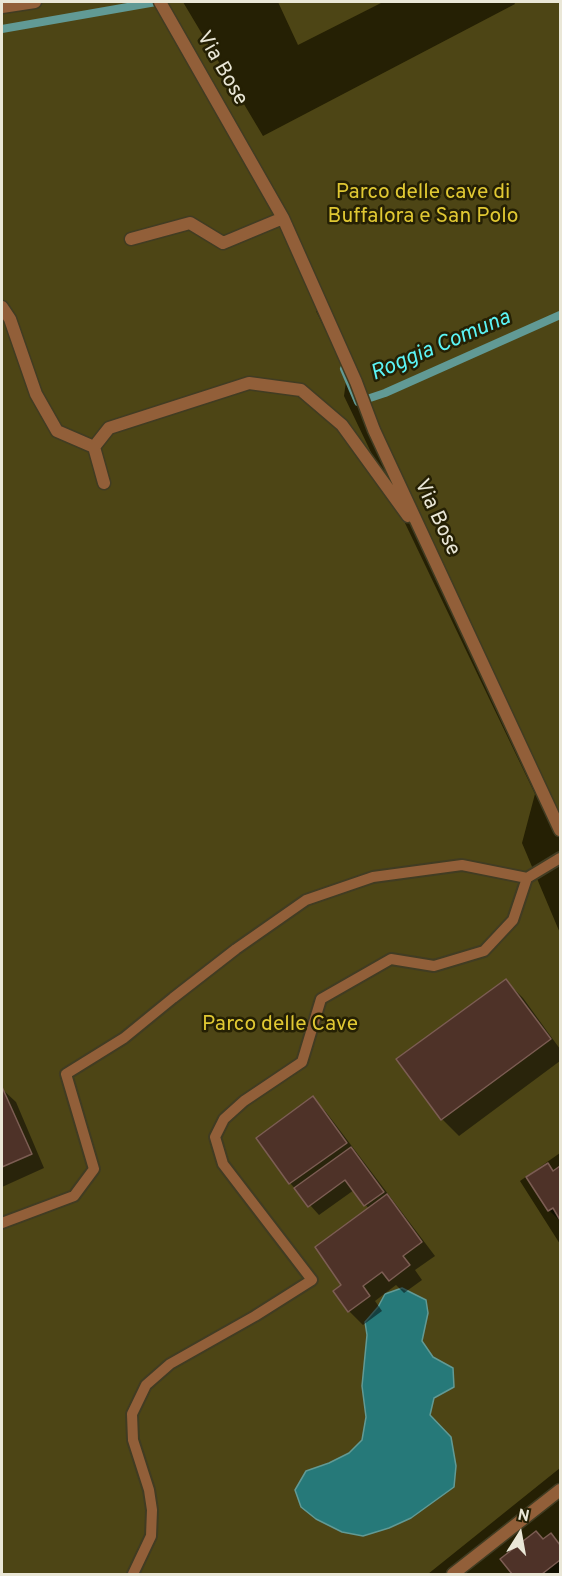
<!DOCTYPE html>
<style>
body{margin:0}
#map{position:relative;width:562px;height:1576px;overflow:hidden;background:#252004;font-family:Overpass,sans-serif}
canvas{display:block}
.frame{position:absolute;inset:0;border:3px solid #eae7d7;pointer-events:none}
.north{position:absolute;left:490px;top:1504px;width:60px;height:60px;-webkit-text-stroke:4px #252004;paint-order:stroke;rotate:11deg;font-size:16px;font-weight:700;line-height:24px;text-align:center;color:#eae7d7}
.north::after{content:'';display:block;margin:auto;width:21px;height:27px;background:#eae7d7;clip-path:polygon(50% 0,100% 100%,50% 72%,0 100%)}
</style>
<div id="map">
<canvas width="562" height="1576"></canvas>
<div class="frame"></div>
<div class="north">N</div>
</div>
<script>
const g = document.querySelector('canvas').getContext('2d');
g.lineJoin = 'round';
function paint(path, color) { g.fillStyle = color; g.fill(path, 'evenodd'); }
const poly = rows => new Path2D(rows.map(r => 'M' + r).join(''));
function trace(path, color, width, dash) { g.strokeStyle = color; g.lineWidth = width; g.lineCap = dash ? 'butt' : 'round'; g.setLineDash(dash || []); g.stroke(path); }
function drawText(font, color, halo, rows, align = 'center') {
  g.font = font + ' Overpass,sans-serif'; g.lineWidth = 5; g.setLineDash([]); g.textBaseline = 'middle'; g.strokeStyle = halo; g.fillStyle = color; for (const [text, x, y, turn = 0] of rows) {
    g.save(); g.translate(x, y); g.rotate((+turn || 0) * Math.PI / 180); g.textAlign = isNaN(turn) ? turn : align; if (halo) g.strokeText(text, 0, 0); g.fillText(text, 0, 0); g.restore();
  }
}
paint(poly([
 [2,2,183,2,263,136,515,4,514,2,560,2,560,816,374,420,366,391,330,307,316,311,347,374,344,396,535,794,522,843,560,933,560,1153,520,1181,560,1244,560,1468,428,1574,2,1574],
 [278,2,383,2,298,45]
]), '#4d4515');
const water = poly([
 [402,1288,426,1300,428,1313,422,1341,433,1357,453,1368,454,1387,434,1398,430,1415,451,1437,456,1466,454,1487,411,1518,389,1528,363,1536,342,1532,316,1519,301,1507,295,1490,306,1471,329,1463,349,1453,362,1440,366,1417,362,1386,367,1335,365,1322,378,1307,385,1294,402,1288]
]);
paint(water, '#267979');
trace(water, '#619a95', 1.5);
paint(poly([
 [506,981,523,998,560,1049,560,1061,459,1136,442,1119],
 [2,1089,16,1102,44,1168,2,1187],
 [313,1098,326,1112,435,1256,415,1270,422,1280,404,1293,396,1285,375,1301,382,1311,363,1325,349,1311,369,1209,354,1190,319,1215,290,1183,258,1138],
 [548,1165,554,1172,560,1168,560,1221,549,1210],
 [551,1535,560,1545,560,1574,514,1574,502,1559,544,1541]
]), '#0007');
trace(poly([
 [2,29,156,2],
 [344,369,358,402,385,393,560,315]
]), '#619a95', 8);
const building = poly([
 [506,979,551,1039,441,1120,396,1059,506,979],
 [2,1087,32,1154,2,1167,2,1087],
 [313,1096,347,1143,289,1184,256,1138,313,1096],
 [351,1147,384,1192,364,1206,345,1180,308,1207,294,1188,351,1147],
 [548,1163,553,1171,560,1166,560,1220,553,1208,548,1211,526,1177,548,1163],
 [387,1194,422,1242,403,1256,410,1265,389,1281,382,1272,363,1286,370,1296,348,1312,333,1291,341,1285,315,1247,387,1194],
 [536,1531,543,1539,551,1533,560,1545,560,1560,542,1574,512,1574,500,1559,536,1531]
]);
paint(building, '#4e3228');
trace(building, '#7c5d53', 1.5);
const service = poly([
 [2,1223,74,1196,94,1169,66,1074,124,1038,173,998,236,949,306,900,373,877,462,865,527,878],
 [133,1574,151,1536,152,1510,149,1490,133,1440,132,1414,146,1385,170,1364,255,1316,312,1280,223,1164,215,1137,224,1119,244,1101,302,1062,321,999,391,959,434,966,484,951,513,920,527,878,560,858]
]);
const minor = poly([
 [160,2,283,218,356,382,374,430,560,830],
 [2,7,35,2],
 [131,239,190,223,223,243,283,218],
 [2,307,10,319,36,394,57,431,94,447],
 [104,483,94,447,109,428,249,383,301,390,342,425,408,516]
]);
const tertiary = poly([
 [453,1574,560,1490]
]);
trace(service, '#413c22', 14);
trace(minor, '#413c22', 15);
trace(tertiary, '#413c22', 15);
trace(service, '#925f39', 10);
trace(minor, '#925f39', 12);
trace(tertiary, '#925f39', 12);
drawText('21px', '#eae7d7', '#252004', [
 ["Via Bose",221,69,60],
 ["Via Bose",436,518,65]
]);
drawText('21px', '#e0c833', '#252004', [
 ["Parco delle cave di",423,194],
 ["Buffalora e San Polo",423,218],
 ["Parco delle Cave",280,1026]
]);
drawText('italic 22px', '#5bf4f5', '#252004', [
 ["Roggia Comuna",441,347,-23]
]);
</script>
